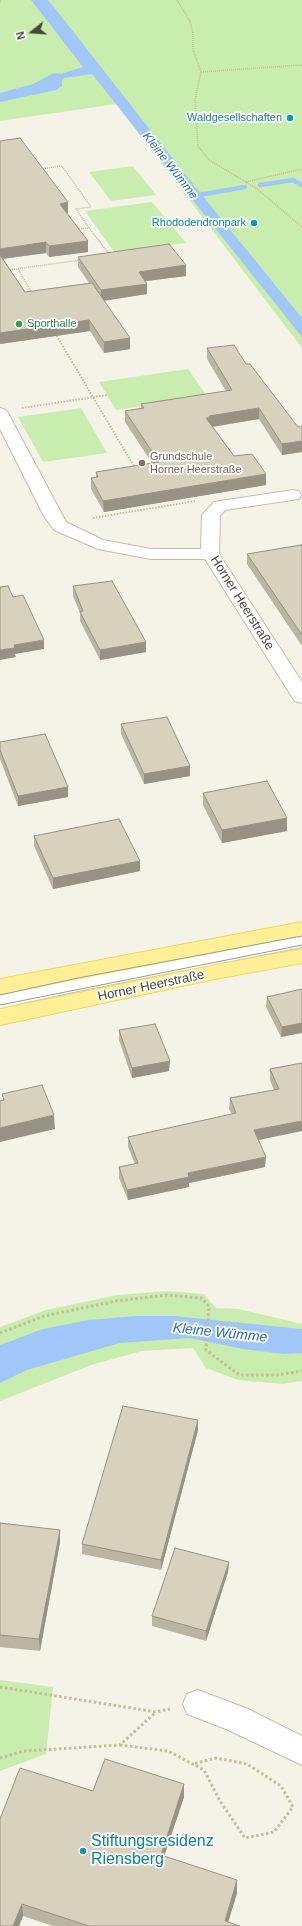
<!DOCTYPE html>
<meta charset="utf-8">
<style>
body{margin:0}
#map{position:relative;width:302px;height:1926px;overflow:hidden;background:#f5f3e8;font-family:Arial,sans-serif}
canvas{display:block}
.north{position:absolute;left:12px;top:12px;width:40px;height:40px;-webkit-text-stroke:3px #fff;paint-order:stroke;rotate:253deg;font-size:11px;font-weight:700;line-height:16px;text-align:center;color:#4a4536}
.north::after{content:'';display:block;margin:auto;width:14px;height:18px;background:#4a4536;clip-path:polygon(50% 0,100% 100%,50% 72%,0 100%)}
</style>
<div id="map">
<canvas width="302" height="1926"></canvas>
<div class="north">N</div>
</div>
<script>
const g = document.querySelector('canvas').getContext('2d');
g.lineJoin = 'round';
function paint(path, color) { g.fillStyle = color; g.fill(path, 'evenodd'); }
const poly = rows => new Path2D(rows.map(r => 'M' + r).join(''));
function trace(path, color, width, dash) { g.strokeStyle = color; g.lineWidth = width; g.lineCap = dash ? 'butt' : 'round'; g.setLineDash(dash || []); g.stroke(path); }
function drawText(font, color, halo, rows, align = 'center') {
  g.font = font + ' Arial,sans-serif'; g.lineWidth = 3.5; g.setLineDash([]); g.textBaseline = 'middle'; g.strokeStyle = halo; g.fillStyle = color; for (const [text, x, y, turn = 0] of rows) {
    g.save(); g.translate(x, y); g.rotate((+turn || 0) * Math.PI / 180); g.textAlign = isNaN(turn) ? turn : align; if (halo) g.strokeText(text, 0, 0); g.fillText(text, 0, 0); g.restore();
  }
}
paint(poly([
 [0,0,302,0,302,348,116,104,0,121],
 [133,166,156,195,111,201,89,172],
 [152,202,186,243,115,253,85,211],
 [188,369,207,396,116,410,99,382],
 [81,408,107,453,43,462,18,417],
 [166,1291,204,1294,216,1308,239,1309,302,1324,302,1381,283,1384,238,1380,206,1368,193,1348,142,1351,91,1365,0,1401,0,1327,46,1310,117,1295],
 [0,1680,53,1687,46,1754,0,1771]
]), '#c8edae');
paint(poly([
 [31,0,48,0,57,11,184,173,302,318,302,337,92,74,64,78,62,81,62,86,56,90,0,102,0,93,33,84,54,73,61,74,83,67],
 [136,1316,174,1316,302,1329,302,1353,284,1354,243,1349,190,1338,120,1343,27,1370,0,1383,0,1345,43,1329,89,1320]
]), '#a0c7f7');
trace(poly([
 [260,185,293,180,302,185],
 [193,196,245,187]
]), '#a0c7f7', 4.5);
const minor = poly([
 [0,408,6,410,8,413,66,522,103,540,151,549,201,549,202,515,214,502,293,490,299,491,301,495,299,499,225,510,220,516,219,554,302,682,302,703,295,701,292,697,205,559,151,559,98,549,54,530,44,516,0,429,0,408],
 [302,933,302,947,78,991,0,1008,0,992,78,975,302,933],
 [198,1690,248,1709,302,1736,302,1765,226,1729,187,1714,183,1704,187,1694,198,1690]
]);
const major = poly([
 [302,922,302,936,0,995,0,979,302,922],
 [302,949,302,963,215,979,0,1025,0,1009,215,965,302,949]
]);
trace(minor, '#c2bdaa', 2);
trace(major, '#eed75e', 2);
trace(poly([
 [177,0,190,21,193,34,193,50,201,72,195,100,198,146,209,160,256,188,302,227],
 [0,3,1,0],
 [201,72,302,65],
 [41,169,62,166,91,207,76,209,89,228],
 [246,182,302,169],
 [77,229,89,228,109,254],
 [18,269,32,293],
 [8,270,81,260]
]), '#c5bc9a', 1.5, [1, 1]);
trace(poly([
 [55,333,135,468],
 [22,408,107,395],
 [93,518,195,501]
]), '#c5bc9a', 2, [1.5, 1.5]);
trace(poly([
 [0,1333,44,1316,116,1301,167,1295,201,1298,209,1306,206,1350,219,1360,240,1375,278,1375,302,1371],
 [0,1687,156,1712,170,1709],
 [120,1745,168,1751,204,1770,220,1801,245,1838,274,1832,293,1807,281,1786,247,1764,216,1758,193,1764],
 [0,1758,24,1751,120,1745,156,1712]
]), '#c5bc9a', 3, [2.5, 2.5]);
paint(minor, '#fff');
paint(major, '#fff098');
trace(poly([
 [0,995,78,978,302,936],
 [0,1005,302,945]
]), '#989898', 1);
paint(poly([
 [0,141,68,213,67,213,88,241,88,252,49,257,46,253,3,259,25,292,89,283,78,267,78,257,186,265,186,276,146,281,147,284,147,294,104,301,130,338,130,349,104,353,90,331,0,344],
 [207,348,246,364,298,427,302,426,302,452,282,455,259,419,213,427,234,456,266,485,104,512,91,489,91,478,96,477,96,472,152,463,125,422,125,411,141,408,141,404,226,391,207,359],
 [302,545,302,646,247,564,247,554],
 [73,586,146,652,100,660,80,621,80,613,73,596],
 [121,724,190,766,190,776,144,784,121,734],
 [0,742,68,787,68,797,18,806,0,759],
 [203,793,287,818,287,831,222,843,203,805],
 [34,836,140,861,140,871,53,889,34,846],
 [302,989,281,1037,266,1007,267,997],
 [119,1030,169,1071,132,1078,119,1040],
 [302,1063,258,1140,265,1167,189,1183,189,1187,128,1200,119,1178,119,1167,135,1164,128,1147,128,1137,232,1114,229,1109,230,1098,274,1090,270,1080,270,1069],
 [198,1430,161,1570,82,1554,82,1544],
 [0,1523,60,1530,60,1542,40,1651,0,1647],
 [229,1562,228,1572,206,1641,152,1626,152,1616],
 [184,1784,184,1797,164,1857,237,1893,228,1922,240,1926,53,1926,23,1916,19,1926,0,1926,93,1791]
]), '#bab4a3');
paint(poly([
 [68,202,68,213,61,214,60,204],
 [88,241,88,252,49,257,49,246],
 [46,242,46,253,0,259,0,249],
 [186,265,186,276,139,282,139,272],
 [147,284,147,294,101,301,101,290],
 [89,320,90,331,0,344,0,333],
 [130,338,130,349,104,353,104,342],
 [259,408,259,419,210,427,206,418,209,416],
 [302,441,302,452,282,455,282,444],
 [266,474,266,485,104,512,103,501],
 [44,640,44,649,15,654,16,657,0,660,0,650,14,645],
 [146,642,146,652,100,660,100,650],
 [190,766,190,776,144,784,144,774],
 [68,787,68,797,18,806,18,796],
 [287,818,287,831,222,843,222,830],
 [140,861,140,871,53,889,53,878],
 [302,1023,302,1033,281,1037,282,1027],
 [170,1061,169,1071,132,1078,132,1068],
 [54,1115,55,1129,0,1142,0,1128],
 [302,1121,302,1131,254,1141,254,1130],
 [266,1157,265,1167,189,1183,189,1187,128,1200,127,1190,188,1173],
 [198,1420,198,1430,161,1570,161,1560],
 [60,1530,60,1542,40,1651,39,1639],
 [229,1562,228,1572,206,1641,206,1631],
 [184,1784,184,1797,160,1868,161,1855],
 [237,1880,237,1893,227,1926,225,1921],
 [22,1904,23,1916,19,1926,13,1926]
]), '#979284');
const building = poly([
 [20,138,68,202,60,204,88,241,49,246,46,242,0,249,0,141,20,138],
 [169,244,186,265,139,272,147,284,101,290,78,257,169,244],
 [0,255,25,292,92,283,130,338,104,342,89,320,0,333,0,255],
 [234,345,246,364,250,364,298,427,302,426,302,441,282,444,259,408,209,416,210,418,206,418,234,456,252,454,266,474,103,501,91,478,98,477,96,472,159,462,125,411,144,408,141,404,232,390,207,348,234,345],
 [301,545,302,545,302,635,247,554,301,545],
 [112,581,146,642,100,650,80,612,83,611,73,586,112,581],
 [8,586,13,597,23,595,44,640,14,645,15,648,0,650,0,587,8,586],
 [167,717,190,766,144,774,121,724,167,717],
 [45,734,68,787,18,796,0,750,0,742,45,734],
 [267,781,287,818,222,830,203,793,267,781],
 [119,819,140,861,53,878,34,836,119,819],
 [302,989,302,1023,282,1027,267,997,302,989],
 [155,1024,170,1061,132,1068,119,1030,155,1024],
 [302,1063,302,1121,254,1130,266,1157,188,1173,189,1177,127,1190,119,1167,138,1163,128,1137,236,1113,230,1098,279,1089,270,1069,302,1063],
 [42,1085,54,1115,0,1128,0,1101,4,1100,2,1094,42,1085],
 [123,1406,198,1420,161,1560,82,1544,123,1406],
 [0,1523,60,1530,39,1639,0,1635,0,1523],
 [175,1548,229,1562,206,1631,152,1616,175,1548],
 [105,1759,184,1784,161,1855,237,1880,225,1921,240,1926,89,1926,22,1904,13,1926,0,1926,0,1819,20,1768,93,1791,105,1759]
]);
paint(building, '#d8d1bd');
trace(building, '#979284', 1);
for (const [x, y, r, color] of [
 [290,118,4,"#0f9aa8"],
 [254,223,4,"#0f9aa8"],
 [19,324,4,"#2e9e5b"],
 [142,463,4,"#8d6e63"],
 [83,1851,4,"#0f9aa8"]
]) { const dot = new Path2D(); dot.arc(x, y, r, 0, 2 * Math.PI); g.fillStyle = color; g.fill(dot); trace(dot, '#fff', 1.5); }
drawText('11px', '#0d838f', '#fff', [
 ["Waldgesellschaften",282,118],
 ["Rhododendronpark",246,223]
], 'right');
drawText('11px', '#27864d', '#fff', [
 ["Sporthalle",27,324]
], 'left');
drawText('11px', '#785e54', '#fff', [
 ["Grundschule",150,457],
 ["Horner Heerstraße",150,470]
], 'left');
drawText('italic 12px', '#2569c0', '#fff', [
 ["Kleine Wümme",170,166,52]
]);
drawText('13px', '#4a4536', '#fff', [
 ["Horner Heerstraße",242,603,58],
 ["Horner Heerstraße",151,986,-12]
]);
drawText('italic 14px', '#2569c0', '#fff', [
 ["Kleine Wümme",220,1333,6]
]);
drawText('16px', '#0d838f', '#fff', [
 ["Stiftungsresidenz",91,1842],
 ["Riensberg",91,1860]
], 'left');
</script>
